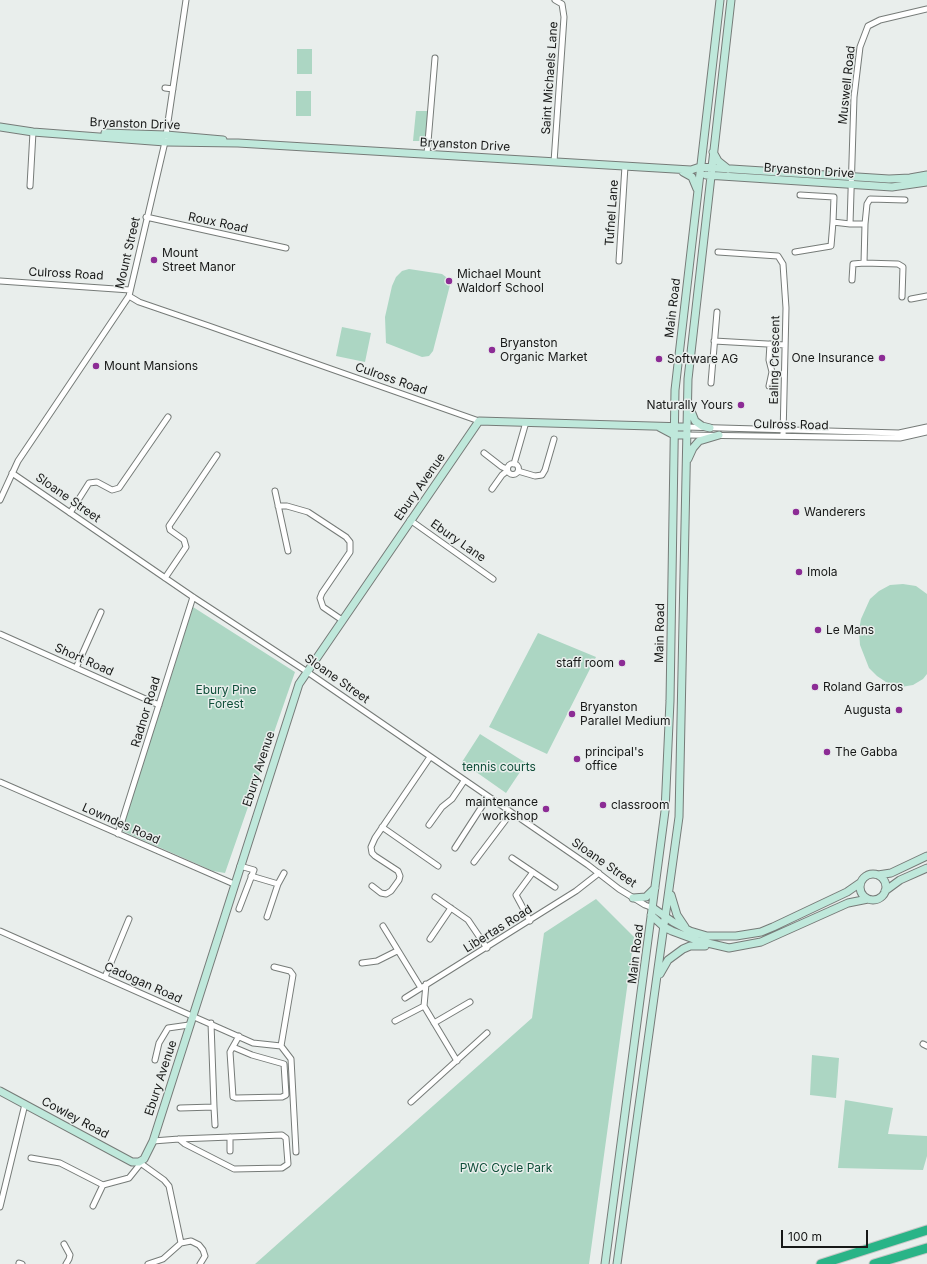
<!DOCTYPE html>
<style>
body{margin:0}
#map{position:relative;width:927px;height:1264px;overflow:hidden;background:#e9eeec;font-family:Inter,sans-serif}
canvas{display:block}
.scale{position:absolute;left:781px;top:1230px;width:87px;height:18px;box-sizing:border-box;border:2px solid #171817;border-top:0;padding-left:5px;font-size:12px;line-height:14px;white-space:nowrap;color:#171817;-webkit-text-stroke:3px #e9eeec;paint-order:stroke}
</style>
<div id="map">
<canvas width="927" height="1264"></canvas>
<div class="scale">100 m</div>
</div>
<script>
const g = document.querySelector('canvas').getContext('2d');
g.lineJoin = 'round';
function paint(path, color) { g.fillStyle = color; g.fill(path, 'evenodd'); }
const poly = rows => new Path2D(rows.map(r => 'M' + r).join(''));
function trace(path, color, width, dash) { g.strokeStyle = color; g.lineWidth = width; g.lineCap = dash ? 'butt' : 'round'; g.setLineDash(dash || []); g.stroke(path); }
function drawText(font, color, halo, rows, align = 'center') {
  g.font = font + ' Inter,sans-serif'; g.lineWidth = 3; g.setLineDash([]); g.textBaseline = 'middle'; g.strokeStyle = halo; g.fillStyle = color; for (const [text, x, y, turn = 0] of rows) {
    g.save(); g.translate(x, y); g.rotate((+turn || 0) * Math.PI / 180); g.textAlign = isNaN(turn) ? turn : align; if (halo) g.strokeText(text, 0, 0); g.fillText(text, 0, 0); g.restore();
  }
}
paint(poly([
 [297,49,312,49,312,74,297,74],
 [296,91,311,91,311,116,296,116],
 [416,111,429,111,426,141,413,141],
 [409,269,442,274,450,280,450,285,433,351,429,356,422,357,386,343,385,317,392,286,396,277,402,271],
 [342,327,371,333,365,362,336,356],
 [903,584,916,586,927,594,927,674,923,679,913,685,895,688,877,676,869,668,860,645,859,631,861,619,870,599,879,591,890,585],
 [193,607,295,672,225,873,213,871,118,829,162,705],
 [538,633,596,657,547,754,489,727],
 [480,734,526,763,506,793,462,762],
 [596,899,634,937,589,1264,255,1264,532,1018,544,933],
 [812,1055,839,1058,836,1098,810,1095],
 [845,1100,893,1108,888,1134,927,1136,927,1156,923,1170,838,1168]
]), '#acd6c3');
const street = poly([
 [165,88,173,89],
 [427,154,435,58],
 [554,162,564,17,562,4,555,0],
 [30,186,33,132],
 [800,195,834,197,833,222],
 [146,217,286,248],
 [865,224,867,204,870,199,905,200],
 [718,252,778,256,783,264,786,308,783,436],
 [795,252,831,246,833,222,850,224],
 [619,261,625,166],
 [852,280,853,264,864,263],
 [0,281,130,290],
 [129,296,139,302,209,326,479,421],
 [902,297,903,267,898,264,864,263,865,224,850,224,854,97,860,47,868,26,880,20,927,9],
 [911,299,927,296],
 [714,341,785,345],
 [711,383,717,312],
 [769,386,772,372,769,360,770,344],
 [686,427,899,433,927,427],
 [686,435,900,438,927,432],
 [484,453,502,467,507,469],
 '507.5 469a5.5 5.5 0 1 1 11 0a5.5 5.5 0 1 1-11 0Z',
 [514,464,526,422],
 [518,471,535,476,542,475,545,470,554,439],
 [12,473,193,597,306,671,588,865,619,889,645,905,653,908],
 [492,489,502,475,507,471],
 [275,491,288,551],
 [0,500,18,461,129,296,165,142,186,0],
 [278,506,287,506,308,512,346,537,350,542,350,552,322,593,320,598,323,607,342,620],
 [70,513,89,483,97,482,112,490,119,488,168,417],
 [410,520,493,579],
 [165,578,186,547,184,540,170,530,169,526,217,455],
 [0,634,159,705],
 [76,668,101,612],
 [0,782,234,884],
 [429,825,442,807,452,799,464,781],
 [382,827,438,866],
 [118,834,193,597],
 [455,848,488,797],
 [512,858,555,887],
 [474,862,511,813],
 [251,876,278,884],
 [372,886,381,893,386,894,391,891,399,880,400,876,398,871,375,856,372,853,371,847,375,838,430,757],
 [435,897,468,920,487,948],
 [239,909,254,870,240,866],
 [267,917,278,884,284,873],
 [530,921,516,895,533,872],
 [383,926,421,988],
 [0,931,253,1043,281,1046],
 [430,939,451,908],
 [362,963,377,961,397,951],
 [274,967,290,971,293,975,281,1046],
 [105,977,129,919],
 [426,984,424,1006,457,1061],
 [405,998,576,891,599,873],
 [395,1021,424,1006],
 [434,1023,470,1002],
 [923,1044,927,1046],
 [281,1046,291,1059,296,1152],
 [233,1047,252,1055,284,1064,286,1095,282,1097,236,1098,233,1097,230,1052,231,1050,239,1036],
 [155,1060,159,1043,168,1028,189,1025],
 [411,1102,487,1033],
 [214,1107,215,1125],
 [180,1108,214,1107,211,1023],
 [230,1137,230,1151],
 [153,1141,179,1139,282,1135,286,1138,288,1164,282,1168,234,1169,185,1144,179,1139],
 [31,1158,60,1163,103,1185,129,1178,141,1163],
 [139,1162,164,1180,169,1186,181,1243],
 [93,1206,103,1185],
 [0,1207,25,1104],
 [64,1244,70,1255,69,1259,66,1264],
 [19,1263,22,1264],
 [148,1264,163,1259,181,1243,191,1241,199,1245,203,1250,205,1256,200,1264]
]);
const secondary = poly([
 [0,127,33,132,165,142,238,143,691,170,700,167,889,179,910,178,927,175],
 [105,133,166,135,223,140],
 [713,152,718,161,728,169],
 [683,172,692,177,697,189],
 [706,175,892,187,927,182],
 [689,406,695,421,702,426,710,428],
 [659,427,674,435,686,435],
 [688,459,693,448,699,441,719,435],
 '860 887a13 13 0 1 1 26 0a13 13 0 1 1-26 0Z',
 [878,875,891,873,927,856],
 [885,891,900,880,927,868],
 [671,895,677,915,685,927],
 [633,898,646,897,655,888],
 [653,908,673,922,690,931,707,936,736,936,761,932,773,927,847,892,860,883],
 [651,915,664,927,672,931,699,941,729,948,761,942,848,903,868,899],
 [660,974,668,960,683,949,690,946,705,946],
 [0,1091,132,1162,139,1162,144,1159,153,1141,299,684,479,421,686,427],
 [605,1264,665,811,670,701,675,390,720,0],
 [617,1264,679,817,688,379,731,0]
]);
const highway = poly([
 [821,1264,927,1230],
 [874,1264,927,1248]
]);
trace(street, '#767b78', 7);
trace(secondary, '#767b78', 9);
trace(highway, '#c7c8c7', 11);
trace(street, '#fff', 5);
trace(secondary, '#bfe8db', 7);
trace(highway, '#29b487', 9);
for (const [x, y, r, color] of [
 [154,260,4,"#8c2c95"],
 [449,281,4,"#8c2c95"],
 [492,350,4,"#8c2c95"],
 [882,358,4,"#8c2c95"],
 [659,359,4,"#8c2c95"],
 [96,366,4,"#8c2c95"],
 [741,405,4,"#8c2c95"],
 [796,512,4,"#8c2c95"],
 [799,572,4,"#8c2c95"],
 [818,630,4,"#8c2c95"],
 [622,663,4,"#8c2c95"],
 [815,687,4,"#8c2c95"],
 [899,710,4,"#8c2c95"],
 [572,714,4,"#8c2c95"],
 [827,752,4,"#8c2c95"],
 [577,759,4,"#8c2c95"],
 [603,805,4,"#8c2c95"],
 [546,809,4,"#8c2c95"]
]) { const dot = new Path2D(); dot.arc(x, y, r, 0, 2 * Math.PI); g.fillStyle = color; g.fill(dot); trace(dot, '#e9eeec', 1.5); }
drawText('12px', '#171817', '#e9eeec', [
 ["Saint Michaels Lane",550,78,-86],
 ["Muswell Road",847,85,-84],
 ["Bryanston Drive",135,124,2],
 ["Bryanston Drive",465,145,3],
 ["Bryanston Drive",809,171,4],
 ["Tufnel Lane",612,213,-86],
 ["Roux Road",218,223,12],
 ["Mount Street",128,253,-77],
 ["Culross Road",66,274,3],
 ["Main Road",673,308,-83],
 ["Ealing Crescent",775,360,-89],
 ["Culross Road",391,379,19],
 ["Culross Road",791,425,1],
 ["Ebury Avenue",420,487,-55],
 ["Sloane Street",68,498,35],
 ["Ebury Lane",458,541,35],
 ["Main Road",660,633,-89],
 ["Short Road",84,660,24],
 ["Sloane Street",337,679,35],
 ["Radnor Road",146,712,-73],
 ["Ebury Avenue",259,769,-72],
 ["Lowndes Road",121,824,24],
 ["Sloane Street",604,863,35],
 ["Libertas Road",498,929,-32],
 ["Main Road",636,954,-83],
 ["Cadogan Road",143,983,24],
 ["Ebury Avenue",161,1078,-72],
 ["Cowley Road",75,1118,28]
]);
drawText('12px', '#171817', '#e9eeec', [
 ["Mount",162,253],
 ["Street Manor",162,267],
 ["Michael Mount",457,274],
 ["Waldorf School",457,288],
 ["Bryanston",500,343],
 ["Organic Market",500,357],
 ["One Insurance",874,358,"right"],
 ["Software AG",667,359],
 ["Mount Mansions",104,366],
 ["Naturally Yours",733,405,"right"],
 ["Wanderers",804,512],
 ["Imola",807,572],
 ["Le Mans",826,630],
 ["staff room",614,663,"right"],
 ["Roland Garros",823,687],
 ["Bryanston",580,707],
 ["Parallel Medium",580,721],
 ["Augusta",891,710,"right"],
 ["principal's",585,752],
 ["office",585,766],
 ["The Gabba",835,752],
 ["maintenance",538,802,"right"],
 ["workshop",538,816,"right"],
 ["classroom",611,805]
], 'left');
drawText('12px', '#0f4e39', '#e9eeec', [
 ["Ebury Pine",226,690],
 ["Forest",226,704],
 ["tennis courts",499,767],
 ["PWC Cycle Park",506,1168]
]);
</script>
